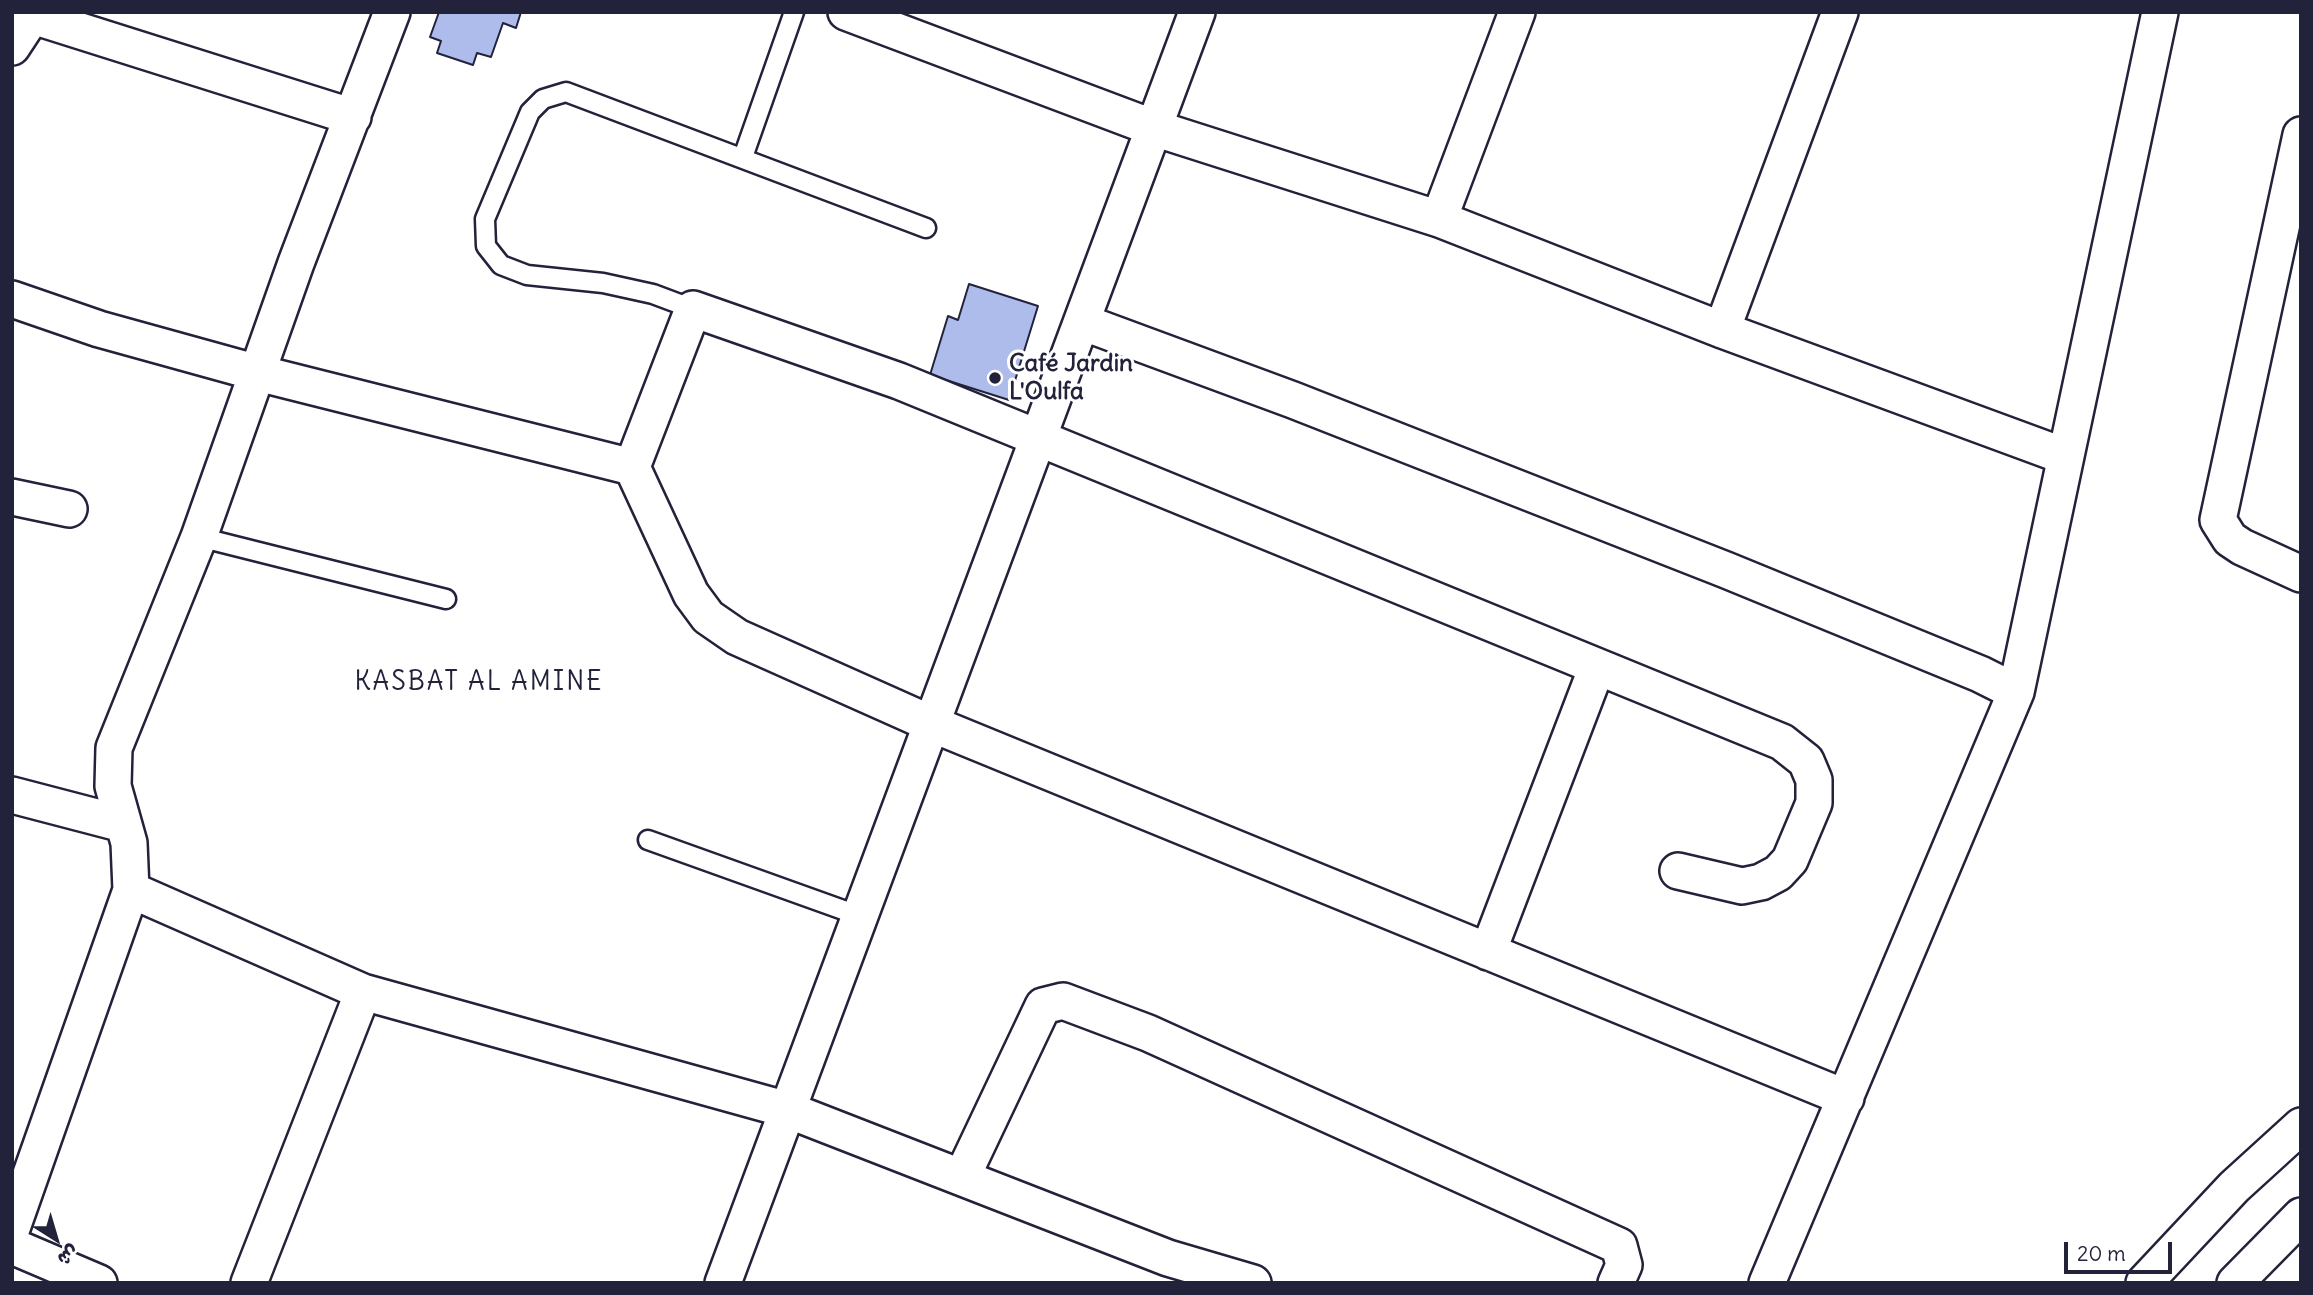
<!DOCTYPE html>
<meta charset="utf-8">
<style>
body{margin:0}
#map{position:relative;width:2313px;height:1295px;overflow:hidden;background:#fff;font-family:Delius,"Playpen Sans Arabic",sans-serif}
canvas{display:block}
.frame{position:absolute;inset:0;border:14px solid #22223b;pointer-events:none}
.north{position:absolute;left:21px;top:1204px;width:70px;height:70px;-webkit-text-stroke:5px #fff;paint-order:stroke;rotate:143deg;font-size:19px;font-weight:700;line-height:28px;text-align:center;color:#22223b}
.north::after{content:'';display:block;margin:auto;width:24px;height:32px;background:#22223b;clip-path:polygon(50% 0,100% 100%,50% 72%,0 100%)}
.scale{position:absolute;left:2064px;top:1242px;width:108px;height:32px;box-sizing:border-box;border:4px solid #22223b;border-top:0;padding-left:9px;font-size:21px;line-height:24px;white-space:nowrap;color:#22223b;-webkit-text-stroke:5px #fff;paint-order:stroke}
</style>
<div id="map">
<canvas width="2313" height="1295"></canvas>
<div class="frame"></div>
<div class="north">ش</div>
<div class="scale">20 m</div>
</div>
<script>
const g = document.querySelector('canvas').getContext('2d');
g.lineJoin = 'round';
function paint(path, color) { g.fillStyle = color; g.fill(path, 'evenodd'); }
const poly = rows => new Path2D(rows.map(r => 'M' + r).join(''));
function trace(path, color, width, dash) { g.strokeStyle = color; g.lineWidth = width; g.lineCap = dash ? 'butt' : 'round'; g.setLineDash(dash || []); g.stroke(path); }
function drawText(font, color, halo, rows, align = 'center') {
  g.font = font + ' Delius,sans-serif'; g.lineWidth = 6; g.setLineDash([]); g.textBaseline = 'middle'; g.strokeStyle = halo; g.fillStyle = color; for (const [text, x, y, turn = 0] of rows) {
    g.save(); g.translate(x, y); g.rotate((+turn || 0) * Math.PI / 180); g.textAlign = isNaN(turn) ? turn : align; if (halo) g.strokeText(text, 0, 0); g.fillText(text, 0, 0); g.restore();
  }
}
const building = poly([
 [439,12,521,12,516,28,503,23,491,57,477,53,473,65,437,53,441,41,430,37,439,12],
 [969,284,1038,306,1009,400,930,375,948,316,958,320,969,284]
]);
paint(building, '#aebcec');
trace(building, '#22223b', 2);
const service = poly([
 [743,157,794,12],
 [693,309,653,294,603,283,527,275,501,265,486,246,485,219,530,112,543,99,566,92,926,228],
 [199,537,446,599],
 [648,840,860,916]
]);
const minor = poly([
 [846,12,1154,128,1439,219,1722,330,2064,456],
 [33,16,353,117],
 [12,47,35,12],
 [2301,135,2218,520,2230,539,2242,547,2301,574],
 [1439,219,1517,12],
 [12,299,99,329,258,373,632,467,691,594,708,617,737,637,932,724,1846,1098],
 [1082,322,1293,400,1726,570,1980,674,2016,692],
 [1722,330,1840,12],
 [632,467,693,309,899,381,1782,742,1806,761,1814,780,1814,803,1790,860,1778,873,1761,882,1742,886,1678,871],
 [12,497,69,509],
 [12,795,123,824],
 [131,890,363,992,788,1110,1168,1258,1253,1283],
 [1488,952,1597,667],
 [962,1177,1043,1006,1063,1001,1148,1033,1619,1246,1624,1265,1616,1283],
 [12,1228,131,890,129,843,113,786,114,748,199,537,296,263,392,12],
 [12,1246,99,1283],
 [249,1283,363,992],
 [723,1283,1197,12],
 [1767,1283,2016,692,2160,12],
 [2144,1283,2234,1187,2301,1126],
 [2235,1283,2301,1216]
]);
trace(service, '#22223b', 23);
trace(minor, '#22223b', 40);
trace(service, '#fff', 18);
trace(minor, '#fff', 35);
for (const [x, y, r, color] of [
 [995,378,7,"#22223b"]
]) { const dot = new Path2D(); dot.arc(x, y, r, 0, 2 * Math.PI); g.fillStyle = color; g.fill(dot); trace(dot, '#fff', 2.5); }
drawText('bold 24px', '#22223b', '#fff', [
 ["Café Jardin",1009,364],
 ["L'Oulfa",1009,392]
], 'left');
g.letterSpacing = '2px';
drawText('26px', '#22223b', '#fff', [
 ["KASBAT AL AMINE",479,683]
]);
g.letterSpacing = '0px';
</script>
